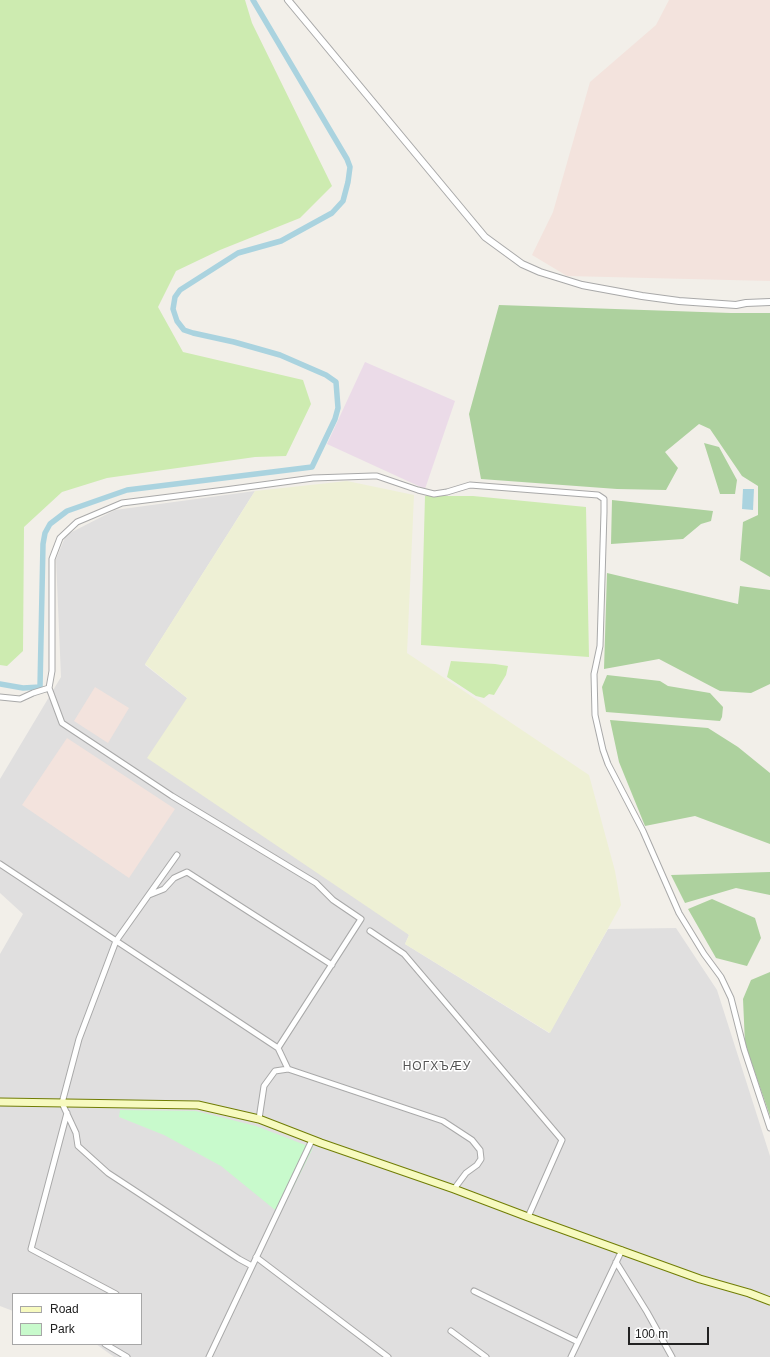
<!DOCTYPE html>
<meta charset="utf-8">
<style>
body{margin:0}
#map{position:relative;width:770px;height:1357px;overflow:hidden;background:#f2efe9;font-family:Arial,sans-serif}
canvas{display:block}
.legend{position:absolute;left:12px;top:1293px;width:130px;height:52px;box-sizing:border-box;background:#fff;border:1px solid #a7a7a7;margin:0;padding:5px 7px;list-style:none;font-size:12px;color:#222}
.legend li{display:flex;align-items:center;gap:8px;height:20px}
.legend b{width:20px;border:1px solid #a7a7a7}
.scale{position:absolute;left:628px;top:1327px;width:81px;height:18px;box-sizing:border-box;border:2px solid #222;border-top:0;padding-left:5px;font-size:12px;line-height:14px;white-space:nowrap;color:#222;-webkit-text-stroke:3px #fff;paint-order:stroke}
</style>
<div id="map">
<canvas width="770" height="1357"></canvas>
<ul class="legend">
<li><b style="height:5px;background:#f7fabf"></b>Road</li>
<li><b style="height:11px;background:#c8facc"></b>Park</li>
</ul>
<div class="scale">100 m</div>
</div>
<script>
const g = document.querySelector('canvas').getContext('2d');
g.lineJoin = 'round';
function paint(path, color) { g.fillStyle = color; g.fill(path, 'evenodd'); }
const poly = rows => new Path2D(rows.map(r => 'M' + r).join(''));
function trace(path, color, width, dash) { g.strokeStyle = color; g.lineWidth = width; g.lineCap = dash ? 'butt' : 'round'; g.setLineDash(dash || []); g.stroke(path); }
function drawText(font, color, halo, rows, align = 'center') {
  g.font = font + ' Arial,sans-serif'; g.lineWidth = 3; g.setLineDash([]); g.textBaseline = 'middle'; g.strokeStyle = halo; g.fillStyle = color; for (const [text, x, y, turn = 0] of rows) {
    g.save(); g.translate(x, y); g.rotate((+turn || 0) * Math.PI / 180); g.textAlign = isNaN(turn) ? turn : align; if (halo) g.strokeText(text, 0, 0); g.fillText(text, 0, 0); g.restore();
  }
}
paint(poly([
 [255,491,145,665,187,698,409,935,405,944,549,1033,608,929,676,928,717,990,770,1156,770,1357,114,1357,96,1344,141,1344,141,1294,13,1294,13,1311,0,1306,0,954,23,914,0,893,0,779,61,677,56,559,66,535,115,510]
]), '#e0dfdf');
paint(poly([
 [365,362,455,401,425,489,327,444]
]), '#ebdbe8');
paint(poly([
 [669,0,770,0,770,281,567,276,532,255,553,212,590,82,656,25],
 [95,687,129,708,108,743,74,721],
 [67,738,175,809,129,878,22,805]
]), '#f3e3dd');
paint(poly([
 [347,481,414,495,407,653,589,775,615,871,621,905,550,1033,405,944,409,935,147,758,187,698,145,664,255,491]
]), '#eef0d5');
paint(poly([
 [0,0,245,0,252,23,332,186,300,218,220,250,176,271,158,307,183,352,303,380,311,404,286,456,255,457,107,478,62,492,24,527,23,651,7,666,0,665],
 [425,496,473,496,586,507,589,657,421,645],
 [451,661,495,664,508,666,506,675,494,695,489,694,484,698,476,696,447,677]
]), '#cdebb0');
paint(poly([
 [499,305,731,313,770,313,770,577,740,560,743,522,758,515,758,486,742,476,710,429,699,424,665,452,678,468,666,490,617,489,481,479,469,414],
 [704,443,719,447,737,480,735,494,720,494],
 [612,500,713,511,711,521,701,524,683,539,611,544],
 [607,573,738,604,740,586,770,590,770,684,751,693,720,691,659,659,604,669],
 [607,675,660,681,668,686,710,693,723,707,722,717,720,721,606,712,602,687],
 [610,720,708,728,738,747,770,773,770,844,695,816,645,826,619,762],
 [770,872,770,895,736,888,685,903,671,875],
 [712,899,755,918,761,938,747,966,716,958,688,909],
 [770,972,770,1116,745,1044,743,999,751,980]
]), '#add19e');
paint(poly([
 [120,1110,196,1111,256,1126,313,1148,280,1214,221,1166,164,1135,119,1117]
]), '#c8facc');
paint(poly([
 [743,489,754,489,753,510,742,509]
]), '#aad3df');
trace(poly([
 [0,684,23,688,40,687,43,544,45,533,50,524,67,511,127,490,312,467,335,419,338,408,336,382,326,375,280,355,234,342,193,333,184,330,177,321,173,309,175,297,180,290,238,253,281,241,332,213,343,201,348,182,350,167,347,159,253,0]
]), '#aad3df', 5.5);
const minor = poly([
 [49,688,62,723,172,796,316,883,333,900,361,919,278,1048],
 [0,697,20,699,33,693,49,688,52,671,52,559,60,538,77,522,122,503,225,490,313,478,373,476,377,476,418,490,434,494,447,492,470,485,598,495,604,499,604,512,600,646,594,674,595,715,603,750,608,764,643,831,679,913,704,954,721,977,731,998,744,1049,770,1128],
 [177,855,116,941,79,1039,62,1103,76,1133,78,1146,108,1173,239,1259,252,1266],
 [0,864,278,1048,288,1069],
 [149,895,164,889,174,878,187,872,332,965],
 [370,931,404,954,562,1140,528,1217],
 [67,1113,31,1249,116,1294],
 [259,1119,264,1086,275,1071,288,1069,443,1121,472,1140,480,1150,481,1159,477,1165,466,1173,454,1189],
 [256,1257,388,1357],
 [616,1262,647,1312,672,1357],
 [474,1291,578,1342],
 [451,1331,486,1357],
 [105,1344,127,1357],
 [209,1357,312,1140],
 [571,1357,622,1250]
]);
const tertiary = poly([
 [288,0,485,237,522,264,540,272,582,285,642,296,679,301,736,305,746,303,770,302]
]);
const secondary = poly([
 [0,1102,198,1105,259,1119,321,1143,454,1189,528,1217,700,1279,749,1293,770,1301]
]);
trace(minor, '#a9a9a9', 7);
trace(tertiary, '#a9a9a9', 8);
trace(secondary, '#707d05', 9);
trace(minor, '#fff', 5);
trace(tertiary, '#fff', 6);
trace(secondary, '#f7fabf', 7);
g.letterSpacing = '1px';
drawText('12px', '#555', '#fff', [
 ["НОГХЪÆУ",437,1067]
]);
g.letterSpacing = '0px';
</script>
